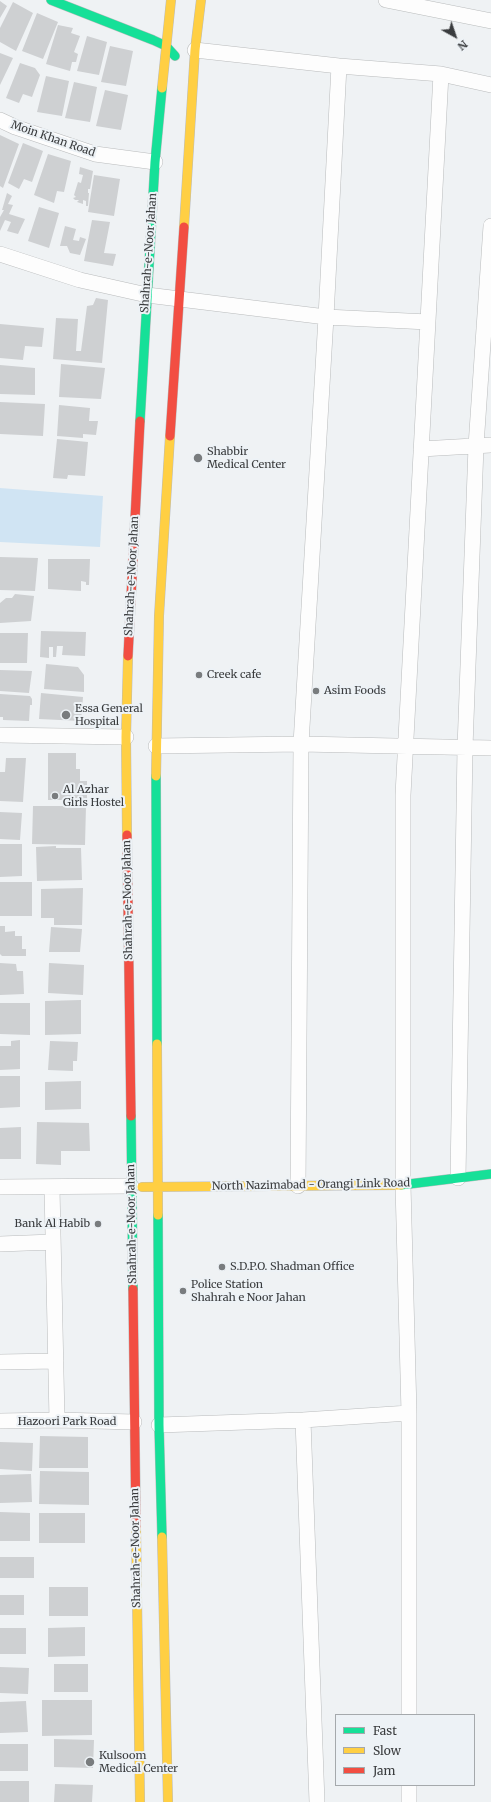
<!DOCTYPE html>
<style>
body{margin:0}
#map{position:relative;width:491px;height:1802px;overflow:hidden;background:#eff2f4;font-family:Merriweather,serif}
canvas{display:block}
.legend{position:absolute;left:335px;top:1714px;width:140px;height:72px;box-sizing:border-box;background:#edf2f6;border:1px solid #a5a9ac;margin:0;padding:5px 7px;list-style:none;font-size:12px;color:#3a3c3e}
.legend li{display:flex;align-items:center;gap:8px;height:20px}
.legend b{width:20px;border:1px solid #a5a9ac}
.north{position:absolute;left:435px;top:16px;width:40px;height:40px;-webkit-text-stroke:3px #edf2f6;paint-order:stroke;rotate:140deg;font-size:11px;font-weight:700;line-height:16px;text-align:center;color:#3a3c3e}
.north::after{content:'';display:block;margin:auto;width:14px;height:18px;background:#3a3c3e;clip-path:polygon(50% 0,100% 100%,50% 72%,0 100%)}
</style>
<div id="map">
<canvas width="491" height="1802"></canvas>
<ul class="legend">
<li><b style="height:5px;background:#16e098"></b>Fast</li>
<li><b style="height:5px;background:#ffcf43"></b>Slow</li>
<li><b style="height:5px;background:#f24e42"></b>Jam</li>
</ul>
<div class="north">N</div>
</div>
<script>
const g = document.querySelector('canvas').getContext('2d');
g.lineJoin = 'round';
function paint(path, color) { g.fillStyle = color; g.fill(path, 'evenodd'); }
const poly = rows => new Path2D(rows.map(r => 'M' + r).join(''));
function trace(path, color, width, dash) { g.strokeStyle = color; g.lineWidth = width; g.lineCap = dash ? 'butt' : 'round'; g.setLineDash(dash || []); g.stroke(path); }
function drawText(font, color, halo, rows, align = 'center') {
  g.font = font + ' Merriweather,serif'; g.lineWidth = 4; g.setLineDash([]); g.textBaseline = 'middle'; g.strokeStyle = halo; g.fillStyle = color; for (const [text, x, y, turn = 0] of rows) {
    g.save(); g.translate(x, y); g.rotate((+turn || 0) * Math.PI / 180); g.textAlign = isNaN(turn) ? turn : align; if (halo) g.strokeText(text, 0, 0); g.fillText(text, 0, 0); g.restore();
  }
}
paint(poly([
 [0,488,103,496,100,547,0,542]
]), '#d0e4f3');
paint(poly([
 [0,1,7,6,0,18],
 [13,2,33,13,16,51,0,42,0,28],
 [37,13,58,22,43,59,22,51],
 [58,25,73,28,71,33,80,36,74,52,78,54,76,62,72,62,70,71,46,64],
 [87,36,107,42,99,75,77,71],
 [110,46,133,51,126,86,101,82],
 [0,53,13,58,0,85],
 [20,63,35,68,40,75,32,97,23,94,19,103,6,98],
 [46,76,69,81,62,116,37,112],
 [74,82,97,87,90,122,65,118],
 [105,90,128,95,121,130,96,126],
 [0,135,19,144,3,188,0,186],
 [23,143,43,151,32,182,24,179,19,189,8,183],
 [48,154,71,161,64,192,57,191,54,203,34,195],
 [80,167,93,171,90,189,88,189,88,193,89,193,88,206,86,206,86,201,83,200,83,204,77,202,79,200,75,200,73,198,76,197,74,195,78,182,81,183,83,175,79,174],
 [94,175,120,179,114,216,88,212],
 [7,193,12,196,8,204,13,205,9,214,25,219,18,234,7,231,11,222,5,220,0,231,0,217,4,210,2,210],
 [39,207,59,213,49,248,28,241],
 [92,220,110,222,104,253,116,254,113,266,84,261],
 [65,226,76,229,73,240,79,241,80,237,86,239,80,255,70,253,67,246,60,246],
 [96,298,108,300,102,363,53,359,56,318,78,319,76,351,81,351,87,306,93,305],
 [0,324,44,328,42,347,25,346,23,360,0,358],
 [61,364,105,368,101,399,59,397],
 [0,365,35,368,35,395,0,394],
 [0,402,45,404,43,436,0,434],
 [59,405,90,408,89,421,98,421,96,435,83,434,83,438,57,436],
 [57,439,88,442,85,476,68,475,67,479,53,478],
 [0,557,38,558,35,591,0,590],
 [48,559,90,559,89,585,86,585,86,582,81,581,81,591,48,589],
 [15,594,34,596,31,621,0,623,0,603,6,598,12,598],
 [41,631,86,632,85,656,62,655,63,646,57,646,56,657,53,657,53,647,49,647,49,658,40,657],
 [0,633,28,633,27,663,0,663],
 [46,664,78,667,84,675,84,692,44,689],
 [0,670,32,671,29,693,0,691],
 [41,693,83,697,81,721,39,719],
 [0,694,30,696,32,699,32,705,30,705,29,721,3,720,3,717,0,717],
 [48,753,76,753,76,769,80,769,80,781,87,781,87,800,48,800],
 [6,758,26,758,23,802,0,801,0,772,5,772],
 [33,806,86,806,85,845,32,844],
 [0,812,22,813,20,840,0,839],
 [0,844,22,844,22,876,0,877],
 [56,846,56,848,81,848,82,880,37,881,36,847],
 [0,882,32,882,32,916,0,916],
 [83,888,82,925,54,925,54,918,41,918,41,889],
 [0,926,5,926,5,932,15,931,15,936,22,936,22,949,26,949,26,956,2,956,0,954],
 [51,927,82,929,80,952,49,952],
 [0,963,16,964,17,971,23,971,24,994,0,995],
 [49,963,84,965,83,995,48,993],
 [81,1000,81,1034,45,1035,45,1001],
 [0,1003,30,1003,30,1035,0,1034],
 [20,1040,20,1069,0,1070,0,1046,11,1046,11,1041],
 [50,1041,78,1042,77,1061,73,1061,73,1071,48,1070],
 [0,1076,20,1076,20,1107,0,1108],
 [81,1081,81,1109,45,1110,45,1082],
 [37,1122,89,1123,90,1151,61,1151,61,1165,36,1164],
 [21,1127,21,1159,0,1159,0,1128],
 [40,1436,88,1437,88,1468,39,1468],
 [0,1442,33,1443,32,1471,0,1469],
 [40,1471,89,1472,89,1505,39,1504],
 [31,1474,32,1502,0,1503,0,1475],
 [0,1512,30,1513,30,1541,0,1541],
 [39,1513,85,1513,85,1543,39,1543],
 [0,1557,34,1557,34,1578,0,1578],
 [49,1587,88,1587,88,1616,49,1616],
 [0,1595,24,1595,24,1615,0,1615],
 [85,1627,85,1656,48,1657,48,1628],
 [0,1628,26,1628,26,1654,0,1654],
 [54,1664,88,1664,88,1692,54,1692],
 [0,1667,29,1668,28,1694,0,1693],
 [42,1700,92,1700,92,1735,42,1736],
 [26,1701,28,1732,0,1733,0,1702],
 [54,1739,94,1740,93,1768,54,1767],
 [0,1744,28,1744,28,1771,0,1771],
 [0,1781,29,1781,29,1802,0,1802],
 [55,1784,93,1785,92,1802,54,1802]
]), '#ced0d2');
const street = poly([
 [386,0,491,21],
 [195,50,339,66,441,74,491,85],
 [0,120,15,127,95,154,155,162],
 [0,254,80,280,147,295,326,317,428,322],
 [421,449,491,445],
 [0,735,126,737],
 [156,746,301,744,491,748],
 [458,1178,465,748,476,446,491,226],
 [298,1186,301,744,326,317,339,66],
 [0,1187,131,1186],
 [52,1188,57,1420],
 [0,1244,53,1242],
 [0,1362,56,1361],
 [303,1420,317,1802],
 [0,1421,57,1420,134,1422],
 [159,1425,303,1420,409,1413],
 [409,1715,409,1413,403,1185,403,795,441,74],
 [409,1785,409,1802]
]);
const fast = poly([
 [51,0,153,40,166,46,175,56],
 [140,421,155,162,162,88],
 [156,776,157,1044],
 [131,1116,133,1289],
 [401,1185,491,1174],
 [158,1215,159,1425,162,1537]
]);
const slow = poly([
 [162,88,171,0],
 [184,227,195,50,201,0],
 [156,776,159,616,170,436],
 [127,835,126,737,128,656],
 [157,1044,158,1215],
 [142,1187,401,1185],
 [136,1528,140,1802],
 [162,1537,168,1802]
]);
const jam = poly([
 [170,436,184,227],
 [128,656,140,421],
 [127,835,131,1116],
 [133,1289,136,1528]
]);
trace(street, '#b9bbbc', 16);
trace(fast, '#b9bbbc', 10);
trace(slow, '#b9bbbc', 10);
trace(jam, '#b9bbbc', 10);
trace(street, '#fdfdfd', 15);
trace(fast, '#16e098', 9);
trace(slow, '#ffcf43', 9);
trace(jam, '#f24e42', 9);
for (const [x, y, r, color] of [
 [198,458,5,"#797c7e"],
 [199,675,4,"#797c7e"],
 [316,691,4,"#797c7e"],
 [66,715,5,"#797c7e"],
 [55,796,4,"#797c7e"],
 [98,1224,4,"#797c7e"],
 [222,1267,4,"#797c7e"],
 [183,1291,4,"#797c7e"],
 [90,1762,5,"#797c7e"]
]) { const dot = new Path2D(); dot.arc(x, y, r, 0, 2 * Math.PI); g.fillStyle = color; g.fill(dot); trace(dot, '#edf2f6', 1.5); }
drawText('11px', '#3a3c3e', '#edf2f6', [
 ["Moin Khan Road",53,139,19],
 ["Shahrah-e-Noor Jahan",149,253,-86],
 ["Shahrah-e-Noor Jahan",132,576,-87],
 ["Shahrah-e-Noor Jahan",128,900,-91],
 ["North Nazimabad - Orangi Link Road",311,1185,-1],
 ["Shahrah-e-Noor Jahan",132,1224,-91],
 ["Hazoori Park Road",67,1422],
 ["Shahrah-e-Noor Jahan",136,1548,-91]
]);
drawText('11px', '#3a3c3e', '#edf2f6', [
 ["Shabbir",207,452],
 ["Medical Center",207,465],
 ["Creek cafe",207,675],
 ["Asim Foods",324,691],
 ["Essa General",75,709],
 ["Hospital",75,722],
 ["Al Azhar",63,790],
 ["Girls Hostel",63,803],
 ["Bank Al Habib",90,1224,"right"],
 ["S.D.P.O. Shadman Office",230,1267],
 ["Police Station",191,1285],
 ["Shahrah e Noor Jahan",191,1298],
 ["Kulsoom",99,1756],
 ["Medical Center",99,1769]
], 'left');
</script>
